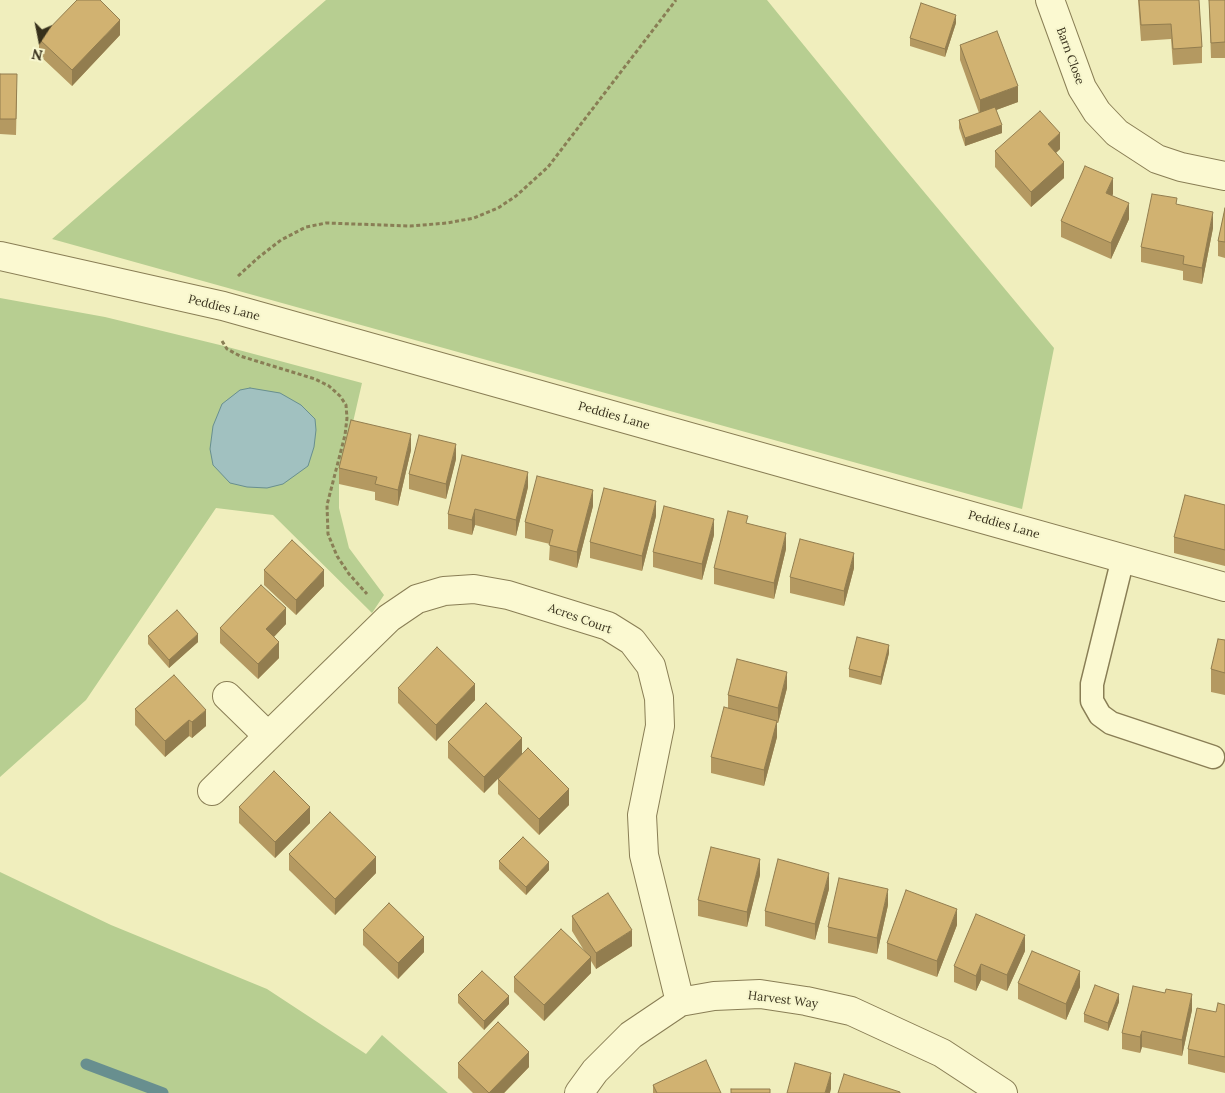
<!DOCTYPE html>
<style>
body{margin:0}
#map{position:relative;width:1225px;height:1093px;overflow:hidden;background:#f0eebd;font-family:Lora,serif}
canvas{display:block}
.north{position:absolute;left:15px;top:15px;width:50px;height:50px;-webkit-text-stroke:4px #f7f6cd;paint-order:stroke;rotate:191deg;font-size:14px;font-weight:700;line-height:20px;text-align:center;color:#37301b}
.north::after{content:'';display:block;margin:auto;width:18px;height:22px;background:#37301b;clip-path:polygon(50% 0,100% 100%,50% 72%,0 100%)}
</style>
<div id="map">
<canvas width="1225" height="1093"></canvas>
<div class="north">N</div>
</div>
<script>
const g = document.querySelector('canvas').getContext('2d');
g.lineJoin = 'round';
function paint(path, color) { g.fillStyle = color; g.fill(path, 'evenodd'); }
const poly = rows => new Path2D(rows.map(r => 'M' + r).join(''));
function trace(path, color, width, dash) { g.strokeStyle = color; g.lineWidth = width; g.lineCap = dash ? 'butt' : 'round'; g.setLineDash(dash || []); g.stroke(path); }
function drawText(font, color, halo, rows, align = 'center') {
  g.font = font + ' Lora,serif'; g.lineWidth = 4; g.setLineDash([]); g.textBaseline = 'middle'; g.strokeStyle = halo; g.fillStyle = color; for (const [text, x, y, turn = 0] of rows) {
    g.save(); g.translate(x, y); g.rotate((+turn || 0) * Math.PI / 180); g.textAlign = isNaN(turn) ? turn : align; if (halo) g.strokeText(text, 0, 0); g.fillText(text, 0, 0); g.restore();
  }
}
paint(poly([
 [326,0,767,0,890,151,1054,348,1022,509,52,239],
 [0,298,105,317,224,346,362,383,339,483,339,508,349,548,384,595,372,613,273,515,216,508,86,700,0,777],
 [0,872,111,925,267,989,366,1054,382,1035,448,1093,0,1093]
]), '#b7ce91');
const water = poly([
 [250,388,280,393,301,405,315,419,316,430,314,447,308,466,283,484,267,488,247,487,230,483,213,465,210,449,213,426,222,404,240,390,250,388]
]);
paint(water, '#a1c1c0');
trace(water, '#688f8f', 1);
trace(poly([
 [86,1064,163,1093]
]), '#688f8f', 11);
const service = poly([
 [1123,558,1092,684,1092,701,1100,715,1111,723,1213,757]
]);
const minor = poly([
 [1050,0,1082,88,1097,112,1117,133,1157,159,1181,167,1225,176],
 [0,256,223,306,1225,587],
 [227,696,268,736],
 [212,791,389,618,417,599,444,591,474,589,508,595,608,626,632,641,651,666,659,698,660,726,642,815,644,855,680,1002],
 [579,1093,595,1071,631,1035,680,1002,714,996,760,994,806,1001,851,1011,942,1053,1003,1093]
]);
trace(service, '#897e55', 25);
trace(minor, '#897e55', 30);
trace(poly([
 [238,276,259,257,281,240,306,227,326,223,410,226,447,223,474,218,498,208,516,196,548,167,676,0],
 [222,341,227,349,240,356,315,379,329,386,340,396,346,405,347,418,345,435,327,505,328,534,337,556,349,574,367,594]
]), '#897e55', 3, [4, 2.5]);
trace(service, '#fbf9d1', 22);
trace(minor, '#fbf9d1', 28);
paint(poly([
 [1138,0,1199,0,1202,47,1202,63,1173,65,1171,39,1141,41],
 [1209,0,1225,0,1225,58,1211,58],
 [956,23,945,57,910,46,910,38],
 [120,35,72,86,39,55,39,39],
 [960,45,1018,102,996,110,1002,133,965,146,959,128,959,120,979,113,960,60],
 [0,74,17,90,16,135,0,134],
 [1060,149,1056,153,1064,178,1031,207,995,167,995,151],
 [1113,194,1112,196,1129,219,1111,259,1061,237,1061,221],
 [1177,205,1213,228,1202,284,1183,280,1183,271,1141,262,1141,247],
 [1225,208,1225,258,1218,256,1218,241],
 [411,450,398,506,375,500,375,492,339,484,339,468],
 [456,459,446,499,409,489,409,474],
 [528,487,516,536,475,525,472,535,448,529,448,514],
 [1225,505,1225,566,1174,553,1174,537],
 [593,506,577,568,549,560,550,544,525,538,525,522],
 [656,516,642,571,590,558,590,542],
 [748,523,786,549,774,599,714,584,714,568],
 [714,535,702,580,653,567,653,552],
 [854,568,844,606,790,593,790,577],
 [264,570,324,586,296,615,264,585],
 [286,624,274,637,279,658,258,679,220,643,220,628],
 [148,636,198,642,169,668,148,644],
 [1225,640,1225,695,1211,692,1211,669],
 [889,653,881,685,849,677,849,669],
 [174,675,206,726,192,738,189,736,165,757,135,725,135,709],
 [398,688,475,700,436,741,398,703],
 [787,688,778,723,777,723,777,737,764,786,711,773,711,757,728,708,728,695],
 [448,742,522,754,484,793,448,758],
 [498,779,569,805,539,835,498,794],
 [239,807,310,823,275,858,239,823],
 [289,854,376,873,335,915,289,870],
 [499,861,549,870,526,895,499,869],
 [760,875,747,927,698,916,698,900],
 [829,889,815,940,765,926,765,911],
 [888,905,877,954,828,943,828,927],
 [572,916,632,946,596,969,591,961,591,973,544,1021,514,992,514,977,585,952,572,931],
 [957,925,937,977,887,959,887,943],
 [363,930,424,952,398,979,363,945],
 [1025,951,1007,991,981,980,976,991,954,982,954,966],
 [1018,983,1080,987,1066,1020,1018,999],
 [458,995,509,1004,484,1030,458,1003],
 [1119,1002,1108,1031,1084,1022,1084,1014],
 [1225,1005,1225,1073,1188,1064,1188,1049,1216,1012],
 [1192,1010,1182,1056,1142,1047,1140,1053,1122,1049,1122,1033],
 [458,1063,529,1067,504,1093,473,1093,458,1078],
 [653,1085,721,1093,653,1093]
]), '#b49961');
paint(poly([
 [956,15,956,23,945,57,945,49],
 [120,20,120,35,72,86,72,70],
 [1018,86,1018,102,980,116,980,100],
 [1002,125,1002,133,965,146,965,138],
 [1060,133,1060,149,1048,160,1048,144],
 [1064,162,1064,178,1031,207,1031,192],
 [1113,178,1113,194,1106,209,1106,193],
 [1129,203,1129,219,1111,259,1111,243],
 [1213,212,1213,228,1202,284,1202,268],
 [411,434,411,450,398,506,398,490],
 [456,444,456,459,446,499,446,484],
 [528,472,528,487,516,536,516,520],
 [593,490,593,506,577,568,577,552],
 [656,501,656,516,642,571,642,556],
 [475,509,475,525,472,535,472,520],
 [714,519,714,535,702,580,702,564],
 [786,533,786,549,774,599,774,583],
 [854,553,854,568,844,606,844,591],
 [324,570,324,586,296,615,296,600],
 [286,608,286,624,266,645,266,629],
 [198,634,198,642,169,668,169,660],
 [279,642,279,658,258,679,258,664],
 [889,645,889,653,881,685,881,677],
 [787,672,787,688,778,723,778,708],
 [475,684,475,700,436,741,436,725],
 [206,710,206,726,192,738,192,722],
 [189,720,189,736,165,757,165,741],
 [777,721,777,737,764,786,764,770],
 [522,738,522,754,484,793,484,777],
 [569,789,569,805,539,835,539,819],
 [310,807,310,823,275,858,275,842],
 [376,857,376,873,335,915,335,899],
 [760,859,760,875,747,927,747,912],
 [549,862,549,870,526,895,526,887],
 [829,873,829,889,815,940,815,924],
 [888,889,888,905,877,954,877,938],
 [957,909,957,925,937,977,937,961],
 [632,930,632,946,596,969,596,953],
 [1025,935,1025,951,1007,991,1007,975],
 [424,937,424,952,398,979,398,963],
 [591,957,591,973,544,1021,544,1005],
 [981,964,981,980,976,991,976,976],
 [1080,971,1080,987,1066,1020,1066,1004],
 [1119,994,1119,1002,1108,1031,1108,1023],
 [1192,994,1192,1010,1182,1056,1182,1040],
 [509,996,509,1004,484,1030,484,1021],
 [1142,1031,1142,1047,1140,1053,1140,1037],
 [529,1052,529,1067,504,1093,489,1093],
 [831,1073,831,1089,830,1093,825,1093]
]), '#927d4f');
const building = poly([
 [77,0,100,0,120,20,72,70,39,39,77,0],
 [1139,0,1199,0,1202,47,1173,49,1171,24,1141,25,1139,0],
 [1209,0,1225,0,1225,42,1211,43,1209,0],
 [921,3,956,15,945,49,910,38,921,3],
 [997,31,1018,86,980,100,960,45,997,31],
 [0,74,17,74,16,119,0,119,0,74],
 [995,107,1002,125,965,138,959,120,995,107],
 [1040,111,1060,133,1048,144,1064,162,1031,192,995,151,1040,111],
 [1085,166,1113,178,1106,193,1129,203,1111,243,1061,221,1085,166],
 [1152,194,1177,198,1176,204,1213,212,1202,268,1183,264,1184,256,1141,247,1152,194],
 [1225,208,1225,242,1218,241,1225,208],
 [351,420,411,434,398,490,375,484,377,477,339,468,351,420],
 [419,435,456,444,446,484,409,474,419,435],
 [462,455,528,472,516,520,475,509,472,520,448,514,462,455],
 [537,476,593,490,577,552,549,545,553,530,525,522,537,476],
 [604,488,656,501,642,556,590,542,604,488],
 [1185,495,1225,505,1225,550,1174,537,1185,495],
 [664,506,714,519,702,564,653,552,664,506],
 [728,511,748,516,746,523,786,533,774,583,714,568,728,511],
 [800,539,854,553,844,591,790,577,800,539],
 [292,540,324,570,296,600,264,570,292,540],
 [261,585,286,608,266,629,279,642,258,664,220,628,261,585],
 [177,610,198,634,169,660,148,636,177,610],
 [857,637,889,645,881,677,849,669,857,637],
 [1218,639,1225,640,1225,673,1211,669,1218,639],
 [437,647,475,684,436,725,398,688,437,647],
 [737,659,787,672,778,708,728,695,737,659],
 [174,675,206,710,192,722,189,720,165,741,135,709,174,675],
 [486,703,522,738,484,777,448,742,486,703],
 [724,707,777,721,764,770,711,757,724,707],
 [528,748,569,789,539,819,498,779,528,748],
 [274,771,310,807,275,842,239,807,274,771],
 [330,812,376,857,335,899,289,854,330,812],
 [523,837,549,862,526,887,499,861,523,837],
 [711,847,760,859,747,912,698,900,711,847],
 [778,859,829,873,815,924,765,911,778,859],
 [839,878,888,889,877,938,828,927,839,878],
 [906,890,957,909,937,961,887,943,906,890],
 [608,893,632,930,596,953,572,916,608,893],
 [389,903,424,937,398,963,363,930,389,903],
 [976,914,1025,935,1007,975,981,964,976,976,954,966,976,914],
 [561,929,591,957,544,1005,514,977,561,929],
 [1032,951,1080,971,1066,1004,1018,983,1032,951],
 [482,971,509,996,484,1021,458,995,482,971],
 [1095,985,1119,994,1108,1023,1084,1014,1095,985],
 [1133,986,1165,993,1166,989,1192,994,1182,1040,1142,1031,1140,1037,1122,1033,1133,986],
 [1218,1003,1225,1005,1225,1057,1188,1049,1197,1008,1216,1012,1218,1003],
 [498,1022,529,1052,489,1093,458,1063,498,1022],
 [706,1060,721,1093,657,1093,653,1085,706,1060],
 [795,1063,831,1073,825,1093,787,1093,795,1063],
 [844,1074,900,1092,900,1093,838,1093,844,1074],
 [731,1089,770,1089,770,1093,731,1093,731,1089]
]);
paint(building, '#d1b271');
trace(building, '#927d4f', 1);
drawText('12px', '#37301b', '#f7f6cd', [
 ["Barn Close",1070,56,70],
 ["Peddies Lane",224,308,14],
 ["Peddies Lane",614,416,16],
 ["Peddies Lane",1004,525,16],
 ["Acres Court",580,619,20],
 ["Harvest Way",783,1000,7]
]);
</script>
